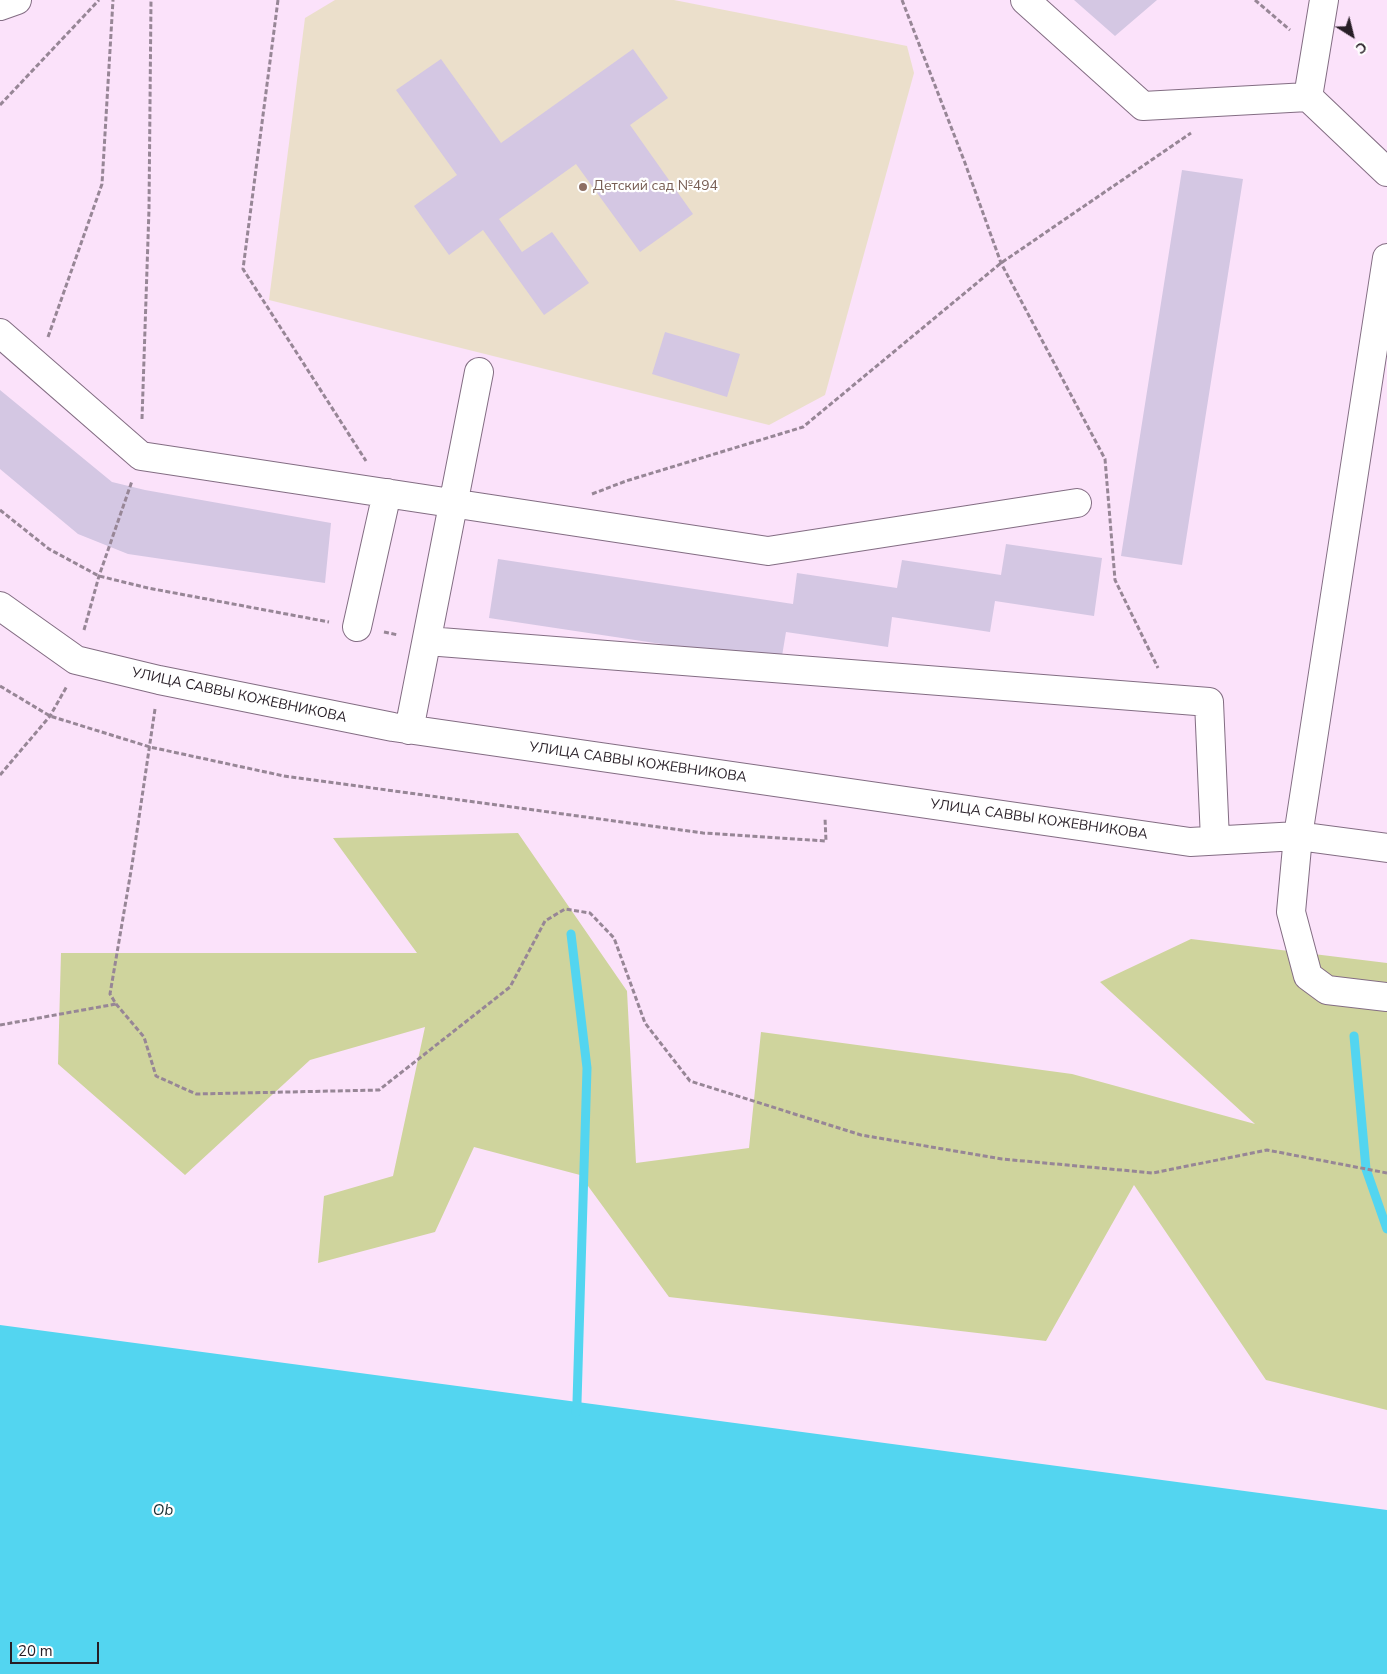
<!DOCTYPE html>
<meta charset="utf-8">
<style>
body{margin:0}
#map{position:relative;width:1387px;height:1674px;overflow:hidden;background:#fbe2fa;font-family:"Nunito Sans",sans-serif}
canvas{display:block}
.north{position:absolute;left:1327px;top:10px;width:50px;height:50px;-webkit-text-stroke:4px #fff;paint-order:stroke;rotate:144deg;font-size:14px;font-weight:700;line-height:20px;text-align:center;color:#271e26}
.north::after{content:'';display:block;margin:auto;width:18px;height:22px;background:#271e26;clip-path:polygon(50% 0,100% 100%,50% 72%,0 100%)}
.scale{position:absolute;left:10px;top:1642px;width:89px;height:22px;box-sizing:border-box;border:2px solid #271e26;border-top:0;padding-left:6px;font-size:15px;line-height:18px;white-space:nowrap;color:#271e26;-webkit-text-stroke:4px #fff;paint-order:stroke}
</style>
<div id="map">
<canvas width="1387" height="1674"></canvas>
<div class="north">С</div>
<div class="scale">20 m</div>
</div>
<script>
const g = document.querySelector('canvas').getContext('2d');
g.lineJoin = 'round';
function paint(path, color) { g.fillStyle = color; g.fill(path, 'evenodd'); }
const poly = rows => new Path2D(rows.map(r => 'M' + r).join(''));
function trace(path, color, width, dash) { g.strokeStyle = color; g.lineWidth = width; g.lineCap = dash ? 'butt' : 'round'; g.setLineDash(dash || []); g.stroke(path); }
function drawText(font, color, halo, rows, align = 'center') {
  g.font = font + ' "Nunito Sans",sans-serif'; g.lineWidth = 4.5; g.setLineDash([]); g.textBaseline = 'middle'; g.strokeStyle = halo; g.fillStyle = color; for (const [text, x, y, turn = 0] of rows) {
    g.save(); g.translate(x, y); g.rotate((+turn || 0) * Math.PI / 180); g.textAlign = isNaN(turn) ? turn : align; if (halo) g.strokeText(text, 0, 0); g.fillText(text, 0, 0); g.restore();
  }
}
paint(poly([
 [335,0,674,0,907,46,914,73,825,395,769,425,269,300,305,18]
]), '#ebdfcb');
paint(poly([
 [518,833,627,991,636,1163,749,1148,761,1032,1072,1074,1255,1124,1100,982,1191,939,1387,963,1387,1410,1266,1380,1134,1185,1046,1341,669,1297,580,1175,474,1147,435,1232,318,1263,324,1196,393,1176,425,1027,310,1060,185,1175,58,1064,61,953,417,953,333,838]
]), '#cfd49d');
paint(poly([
 [0,1325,1387,1510,1387,1674,0,1674]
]), '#53d5f0');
trace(poly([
 [571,934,587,1068,577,1402,576,1412],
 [1354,1036,1366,1169,1387,1229]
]), '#53d5f0', 9);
paint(poly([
 [1074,0,1157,0,1115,36],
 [633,49,668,98,630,125,693,214,640,252,576,164,499,219,522,252,552,232,589,283,544,315,483,230,449,255,414,206,457,175,396,90,441,59,501,143],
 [1182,170,1243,179,1182,565,1121,556],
 [665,332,740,354,727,397,652,374],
 [0,390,112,482,145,490,331,523,325,583,128,554,78,534,0,469],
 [1006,544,1102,558,1094,616,995,601,990,632,892,617,888,647,786,632,781,662,489,618,498,559,793,604,797,573,897,588,902,560,1001,575]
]), '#d4c7e3');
const minor = poly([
 [1025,0,1143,106,1308,97],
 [1324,0,1308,97,1387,172],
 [0,6,17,0],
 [1387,258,1298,836,1291,912,1308,976,1327,990,1387,997],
 [0,333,141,456,768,551,1077,503],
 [0,606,76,660,159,680,393,727,1190,842,1298,836,1387,848],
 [357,627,387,493],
 [427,641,1209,702,1215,840],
 [409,730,479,372]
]);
trace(minor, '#836d83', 30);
trace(poly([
 [278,0,243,269,366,461],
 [902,0,965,163,1001,263,1105,459,1115,580,1158,668],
 [1255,0,1290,30],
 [0,105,99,0],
 [48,337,102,184,113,0],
 [142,419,149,209,151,0],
 [592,494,626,481,803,427,1001,263,1191,133],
 [0,510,49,549,99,576,148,588,329,622],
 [84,630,99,576,132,481],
 [384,632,398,635],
 [0,686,50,716,150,747,284,776,703,833,826,841,825,818],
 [155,709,132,865,110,994,116,1004,144,1037,156,1076,196,1094,379,1090,510,987,545,921,565,909,590,913,614,938,645,1023,690,1081,861,1135,1002,1159,1153,1173,1267,1150,1387,1173],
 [0,775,50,716,67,686],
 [0,1025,116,1004]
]), '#978696', 3, [5, 2.5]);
trace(minor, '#fff', 28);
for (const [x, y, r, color] of [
 [583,187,5,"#8d6e63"]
]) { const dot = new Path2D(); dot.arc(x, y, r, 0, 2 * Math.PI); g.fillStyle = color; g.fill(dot); trace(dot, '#fff', 2); }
drawText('14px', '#785e54', '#fff', [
 ["Детский сад №494",593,187]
], 'left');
drawText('14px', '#271e26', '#fff', [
 ["УЛИЦА САВВЫ КОЖЕВНИКОВА",239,696,12],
 ["УЛИЦА САВВЫ КОЖЕВНИКОВА",638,763,8],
 ["УЛИЦА САВВЫ КОЖЕВНИКОВА",1039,820,8]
]);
drawText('italic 15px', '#192f34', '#fff', [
 ["Ob",163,1511]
]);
</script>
